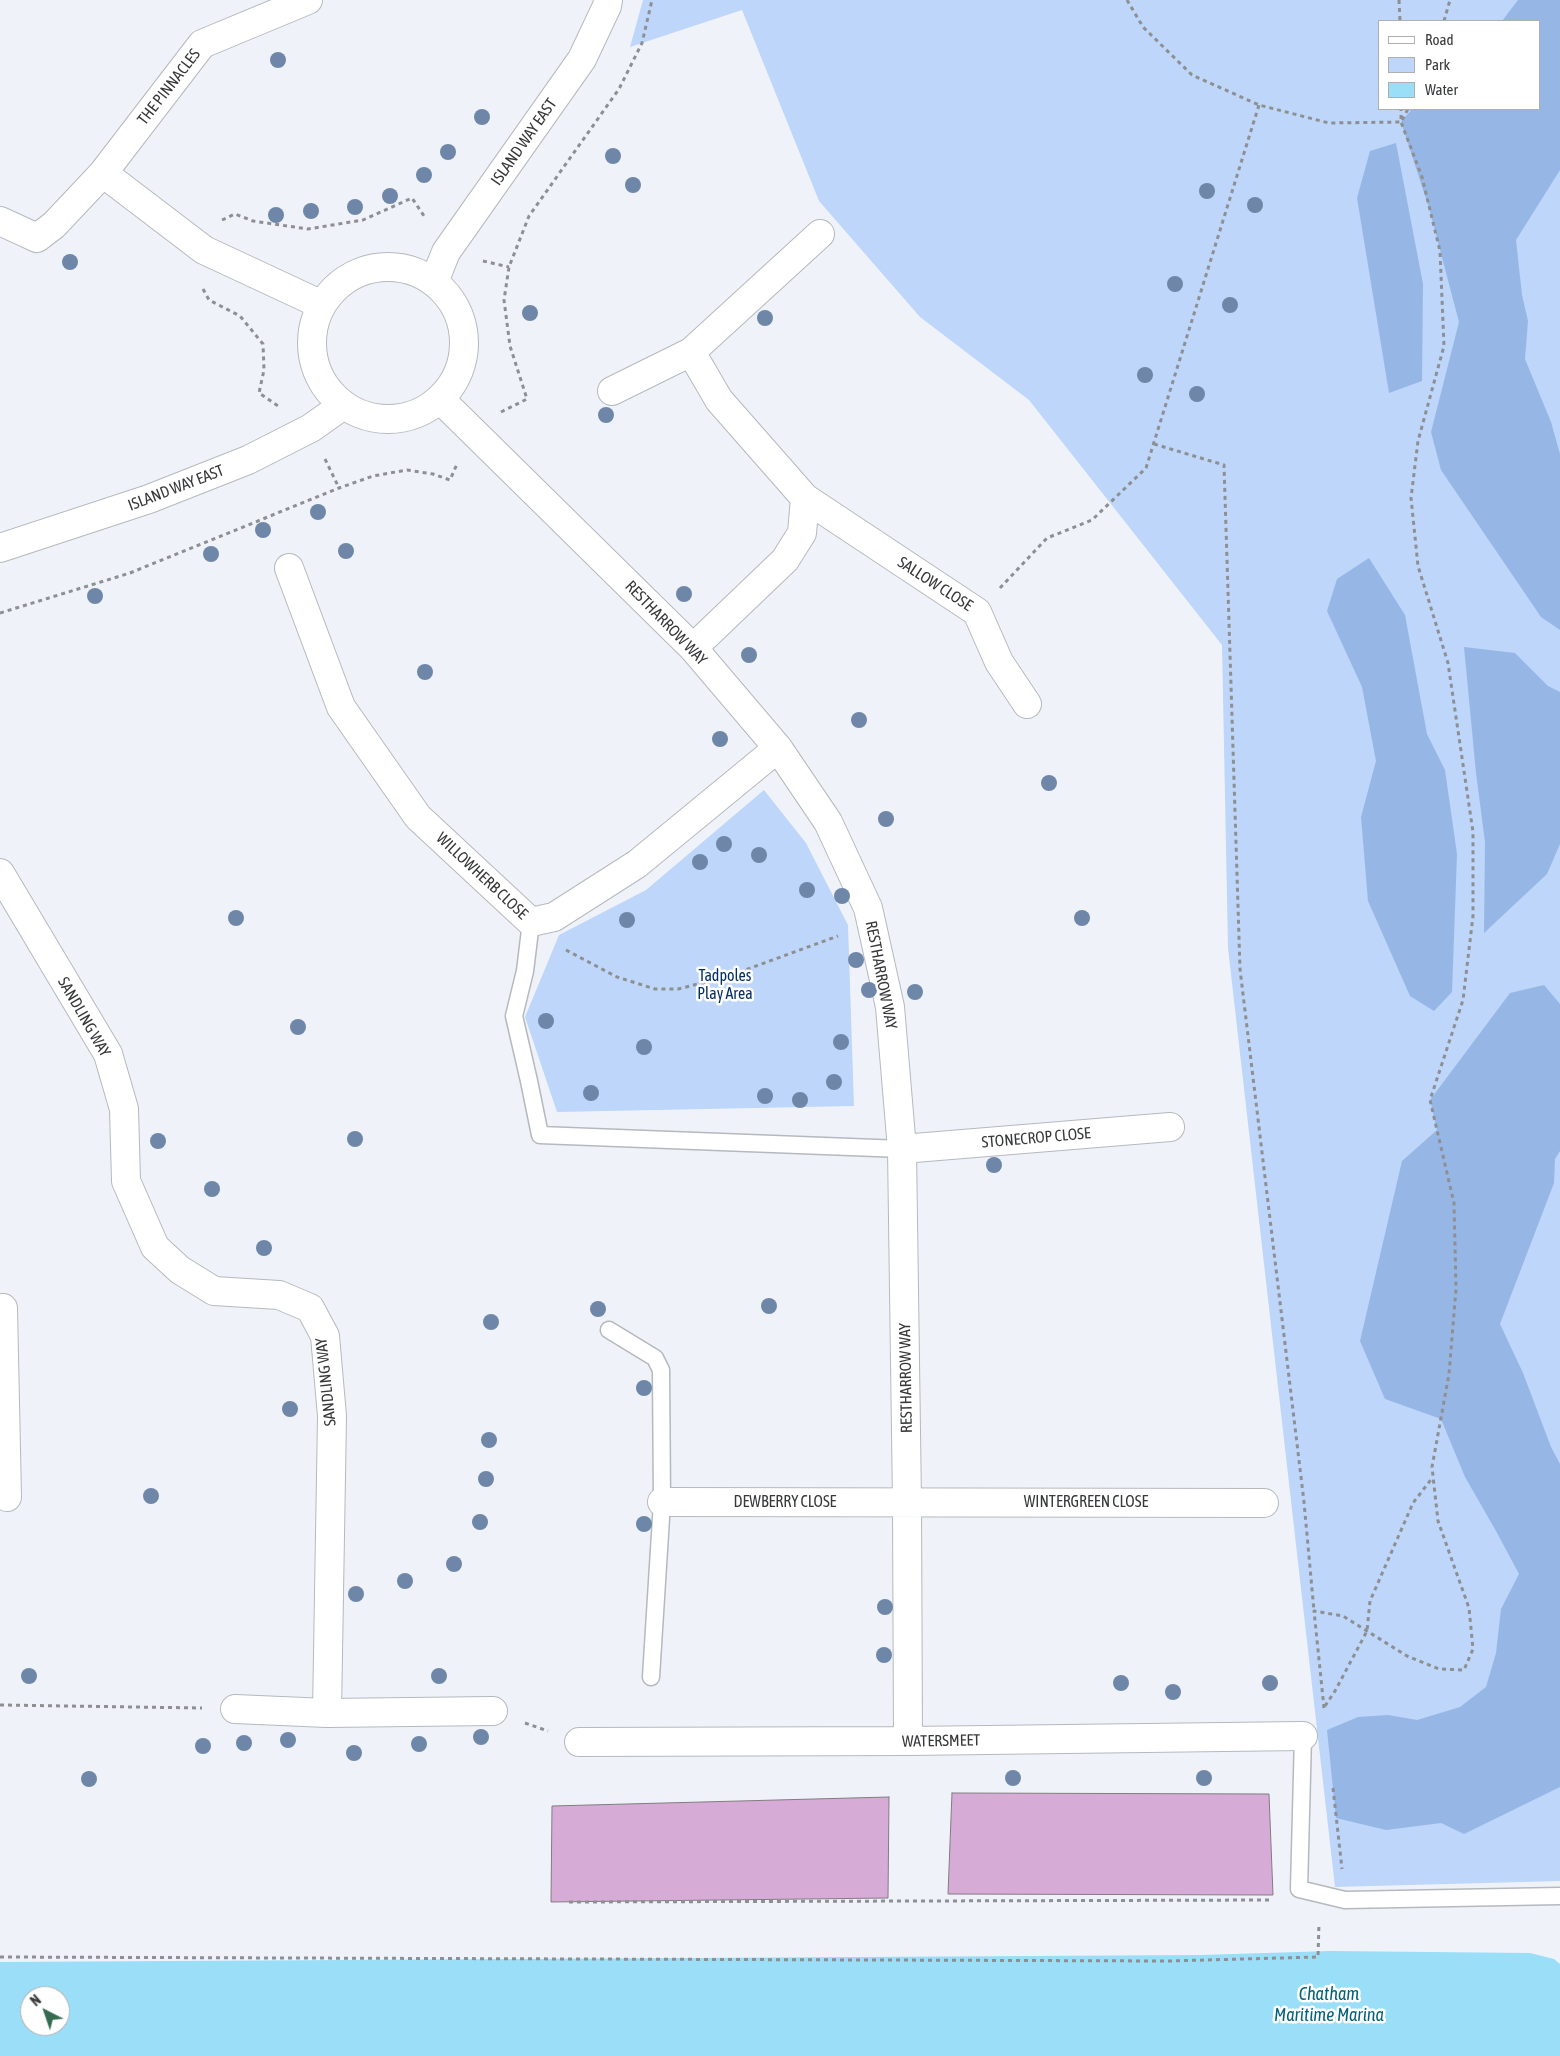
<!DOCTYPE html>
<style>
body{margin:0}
#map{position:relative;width:1560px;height:2056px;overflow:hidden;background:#eff3f9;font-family:"Asap Condensed",sans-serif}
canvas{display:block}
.legend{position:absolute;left:1378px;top:20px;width:162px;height:90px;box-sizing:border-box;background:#fff;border:1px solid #afafb0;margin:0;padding:6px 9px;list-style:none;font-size:15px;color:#37383a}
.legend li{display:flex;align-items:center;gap:10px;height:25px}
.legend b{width:25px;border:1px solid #afafb0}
.north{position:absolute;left:20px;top:1986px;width:50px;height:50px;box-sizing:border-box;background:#fff;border:1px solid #afafb0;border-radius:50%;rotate:319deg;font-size:14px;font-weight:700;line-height:20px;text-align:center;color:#37383a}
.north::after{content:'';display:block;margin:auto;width:18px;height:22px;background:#346b51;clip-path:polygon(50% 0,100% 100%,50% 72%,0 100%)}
</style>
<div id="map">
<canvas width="1560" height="2056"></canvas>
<ul class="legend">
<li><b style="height:6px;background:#fff"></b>Road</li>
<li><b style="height:14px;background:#bdd6f9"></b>Park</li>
<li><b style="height:14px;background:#9adef7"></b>Water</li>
</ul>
<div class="north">N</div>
</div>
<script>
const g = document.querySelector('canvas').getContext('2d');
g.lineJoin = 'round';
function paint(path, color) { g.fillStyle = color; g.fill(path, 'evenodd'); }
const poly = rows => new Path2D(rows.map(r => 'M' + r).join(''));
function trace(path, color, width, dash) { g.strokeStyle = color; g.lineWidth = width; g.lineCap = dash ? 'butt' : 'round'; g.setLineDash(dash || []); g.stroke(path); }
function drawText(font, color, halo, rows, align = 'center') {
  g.font = font + ' "Asap Condensed",sans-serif'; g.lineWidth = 5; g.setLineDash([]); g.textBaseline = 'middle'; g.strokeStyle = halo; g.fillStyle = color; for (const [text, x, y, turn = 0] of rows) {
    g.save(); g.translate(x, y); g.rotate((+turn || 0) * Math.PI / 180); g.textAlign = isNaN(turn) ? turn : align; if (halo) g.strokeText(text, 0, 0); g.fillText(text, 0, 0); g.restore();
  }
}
paint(poly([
 [643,0,1560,0,1560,1881,1335,1887,1228,948,1222,645,1029,400,920,317,819,201,742,10,630,47],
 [1379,21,1539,21,1539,109,1379,109],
 [764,790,806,843,848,925,854,1106,557,1112,525,1017,559,935,646,890]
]), '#bdd6f9');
paint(poly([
 [1518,0,1560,0,1560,170,1516,240,1522,295,1528,321,1525,359,1551,422,1560,454,1560,630,1541,617,1441,470,1431,432,1459,322,1429,208,1401,122,1412,109,1539,109,1539,21,1502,21],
 [1396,143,1423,284,1422,381,1389,393,1357,198,1370,151],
 [1369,558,1405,615,1427,734,1445,770,1457,854,1452,992,1434,1011,1410,996,1368,901,1361,817,1376,761,1362,687,1327,611,1337,579],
 [1464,647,1515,653,1548,686,1560,692,1560,844,1547,874,1484,933,1485,842,1476,773],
 [1544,985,1560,1004,1560,1151,1555,1159,1554,1183,1500,1324,1523,1373,1551,1447,1560,1464,1560,1787,1464,1834,1441,1823,1386,1830,1336,1818,1327,1730,1358,1717,1388,1715,1417,1720,1460,1707,1486,1687,1496,1653,1501,1609,1519,1574,1496,1531,1465,1477,1441,1419,1385,1399,1360,1341,1402,1161,1437,1130,1430,1100,1510,993]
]), '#96b7e5');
paint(poly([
 [1330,1951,1530,1953,1554,1959,1560,1964,1560,2056,0,2056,0,1962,1201,1955],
 [30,1996,60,1996,60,2026,30,2026]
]), '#9adef7');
const building = poly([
 [952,1793,1269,1794,1273,1895,948,1894,952,1793],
 [889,1797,888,1898,551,1902,552,1806,889,1797]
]);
paint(building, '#d6acd7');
trace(building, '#817c81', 1);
const lane = poly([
 [531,922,525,971,514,1016,529,1081,540,1135,902,1149],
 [609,1330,655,1358,661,1370,662,1502,651,1677],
 [1303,1736,1299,1889,1345,1900,1560,1896]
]);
const street = poly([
 [103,173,204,250,322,305],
 [0,221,37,238,54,225,103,173,202,44,308,0],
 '312 343a76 76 0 1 1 152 0a76 76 0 1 1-152 0Z',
 [434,282,446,252,582,59,607,6,608,0],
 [691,352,820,234],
 [612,391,691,352,719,400,805,498,977,612,999,662,1027,704],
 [440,399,693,648,778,748,828,822,868,908,890,1007,902,1149,907,1502,908,1741],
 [0,548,149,499,248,460,311,428,342,406],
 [289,568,341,707,418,817,531,922,554,917,637,864,778,748],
 [693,648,785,560,802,533,805,498],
 [0,873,108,1054,124,1109,126,1181,155,1247,180,1270,214,1291,279,1295,310,1308,325,1336,332,1416,327,1713],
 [902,1149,1170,1127],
 [3,1308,7,1497],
 [662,1502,1264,1503],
 [235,1709,327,1713,493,1711],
 [579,1742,908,1741,1303,1736]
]);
trace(lane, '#b5b9be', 19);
trace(street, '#b5b9be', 30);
trace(poly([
 [1127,0,1143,27,1192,75,1259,105,1329,123,1401,122,1408,109],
 [1399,0,1400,21],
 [1444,21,1450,0],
 [222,220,235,214,253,221,308,229,363,220,412,198,426,219],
 [483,261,509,267],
 [203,289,209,300,240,316,263,344,264,370,259,393,278,406],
 [501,412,527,399,510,346,504,300,509,267,529,216,619,89,642,43,652,0],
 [1154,444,1224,465,1240,969,1304,1502,1314,1611],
 [325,459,339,488],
 [1000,588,1047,538,1092,520,1146,468,1259,105],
 [0,613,130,573,339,488,373,476,407,470,433,474,450,480,457,464],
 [566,950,617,977,655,989,678,989,726,977,838,936],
 [0,1705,202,1708],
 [1325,1706,1335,1691,1367,1631,1370,1601,1413,1503,1433,1477],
 [1324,1708,1314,1611,1343,1616,1407,1656,1439,1669,1464,1670,1473,1649,1469,1608,1438,1521,1432,1467,1449,1374,1456,1289,1454,1203,1430,1100,1463,1000,1473,916,1473,832,1448,663,1418,566,1411,498,1418,441,1444,346,1440,251,1422,177,1401,122,1401,109],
 [525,1723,548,1731],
 [1333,1788,1342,1869],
 [569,1902,1272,1900],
 [0,1957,1168,1961,1318,1957,1319,1923]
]), '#8d8f93', 3, [4, 4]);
trace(lane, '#fff', 16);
trace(street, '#fff', 28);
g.fillStyle = '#6e87a8';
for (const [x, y] of [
 [278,60],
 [482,117],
 [448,152],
 [613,156],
 [424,175],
 [633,185],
 [1207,191],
 [390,196],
 [1255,205],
 [355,207],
 [311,211],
 [276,215],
 [70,262],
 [1175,284],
 [1230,305],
 [530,313],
 [765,318],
 [1145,375],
 [1197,394],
 [606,415],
 [318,512],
 [263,530],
 [346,551],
 [211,554],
 [684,594],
 [95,596],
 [749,655],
 [425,672],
 [859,720],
 [720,739],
 [1049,783],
 [886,819],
 [724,844],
 [759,855],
 [700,862],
 [807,890],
 [842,896],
 [236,918],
 [1082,918],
 [627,920],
 [856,960],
 [869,990],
 [915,992],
 [546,1021],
 [298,1027],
 [841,1042],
 [644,1047],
 [834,1082],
 [591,1093],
 [765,1096],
 [800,1100],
 [355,1139],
 [158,1141],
 [994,1165],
 [212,1189],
 [264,1248],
 [769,1306],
 [598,1309],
 [491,1322],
 [644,1388],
 [290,1409],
 [489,1440],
 [486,1479],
 [151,1496],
 [480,1522],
 [644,1524],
 [454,1564],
 [405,1581],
 [356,1594],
 [885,1607],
 [884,1655],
 [29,1676],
 [439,1676],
 [1121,1683],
 [1270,1683],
 [1173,1692],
 [481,1737],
 [288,1740],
 [244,1743],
 [419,1744],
 [203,1746],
 [354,1753],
 [1013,1778],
 [1204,1778],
 [89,1779]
]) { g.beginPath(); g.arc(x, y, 8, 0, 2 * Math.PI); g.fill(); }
drawText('16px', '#37383a', '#fff', [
 ["THE PINNACLES",169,87,-52],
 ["ISLAND WAY EAST",524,142,-55],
 ["ISLAND WAY EAST",176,488,-21],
 ["SALLOW CLOSE",935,584,33],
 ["RESTHARROW WAY",666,623,46],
 ["WILLOWHERB CLOSE",482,876,43],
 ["RESTHARROW WAY",881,975,79],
 ["SANDLING WAY",84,1017,60],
 ["STONECROP CLOSE",1036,1138,-5],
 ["RESTHARROW WAY",906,1378,-91],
 ["SANDLING WAY",326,1382,-96],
 ["DEWBERRY CLOSE",785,1502],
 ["WINTERGREEN CLOSE",1086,1502],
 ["WATERSMEET",941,1741,-1]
]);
drawText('16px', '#042f66', '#fff', [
 ["Tadpoles",725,976],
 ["Play Area",725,994]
]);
drawText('italic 18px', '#02617a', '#fff', [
 ["Chatham",1329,1994],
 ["Maritime Marina",1329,2015]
]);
</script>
